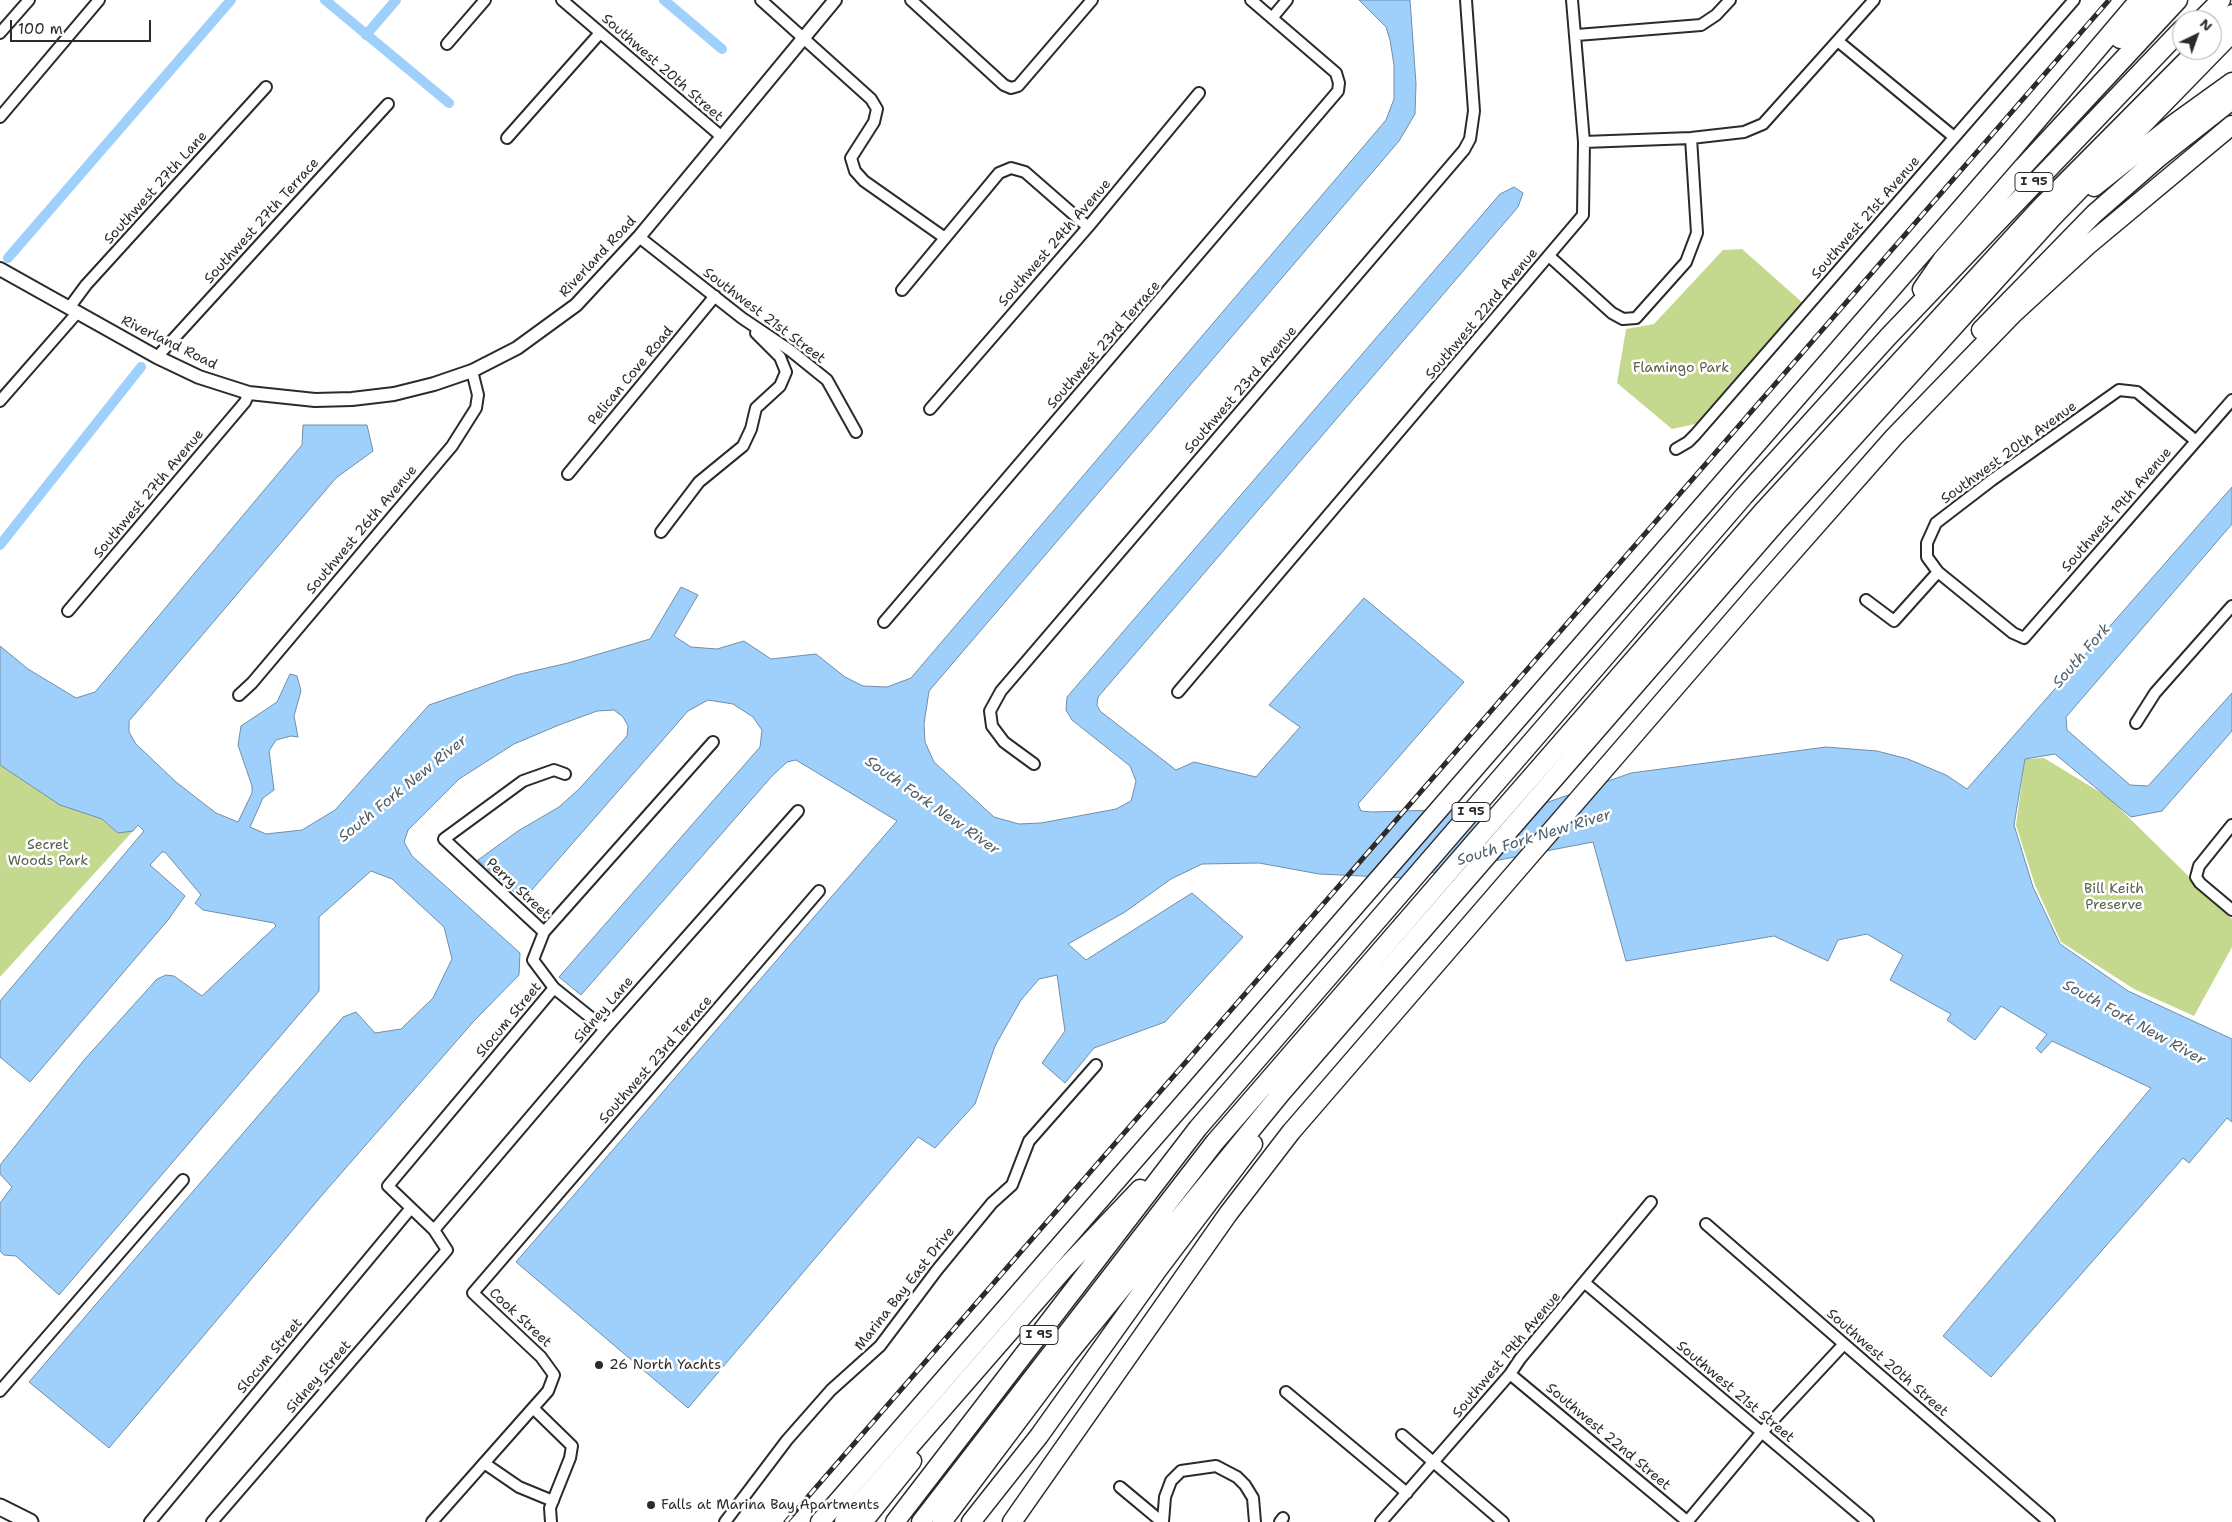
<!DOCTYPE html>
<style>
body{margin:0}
#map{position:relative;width:2232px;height:1522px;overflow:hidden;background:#fff;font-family:"Shantell Sans",sans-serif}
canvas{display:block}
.north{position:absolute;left:2172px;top:10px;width:50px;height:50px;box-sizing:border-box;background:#fff;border:1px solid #aaa;border-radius:50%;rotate:42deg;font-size:14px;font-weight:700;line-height:20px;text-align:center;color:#2b2b2b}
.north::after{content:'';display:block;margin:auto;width:18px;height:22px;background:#2b2b2b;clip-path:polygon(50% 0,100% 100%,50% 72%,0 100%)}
.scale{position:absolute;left:10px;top:20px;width:141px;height:22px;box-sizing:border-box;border:2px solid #2b2b2b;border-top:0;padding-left:6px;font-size:15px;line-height:18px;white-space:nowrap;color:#2b2b2b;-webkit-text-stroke:4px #fff;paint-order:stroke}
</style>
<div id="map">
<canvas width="2232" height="1522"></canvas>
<div class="north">N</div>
<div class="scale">100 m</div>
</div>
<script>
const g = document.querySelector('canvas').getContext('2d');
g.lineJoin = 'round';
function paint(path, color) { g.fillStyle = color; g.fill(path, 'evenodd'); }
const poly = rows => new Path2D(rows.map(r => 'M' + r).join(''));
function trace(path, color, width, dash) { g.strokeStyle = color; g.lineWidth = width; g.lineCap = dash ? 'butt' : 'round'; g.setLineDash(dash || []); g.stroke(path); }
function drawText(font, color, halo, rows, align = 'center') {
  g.font = font + ' "Shantell Sans",sans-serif'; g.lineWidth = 5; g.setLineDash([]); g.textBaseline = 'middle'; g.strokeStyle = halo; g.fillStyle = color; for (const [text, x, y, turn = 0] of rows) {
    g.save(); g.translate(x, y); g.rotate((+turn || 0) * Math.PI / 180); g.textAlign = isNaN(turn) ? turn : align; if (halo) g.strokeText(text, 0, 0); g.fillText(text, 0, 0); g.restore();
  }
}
paint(poly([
 [1742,249,1804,304,1700,423,1672,429,1617,383,1626,329,1654,324,1723,250],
 [2044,758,2108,797,2232,919,2232,947,2194,1016,2134,989,2061,942,2035,885,2016,825,2025,759],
 [0,765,60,805,102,819,118,833,133,831,0,977]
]), '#c4d98e');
const water = poly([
 [1359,0,1410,0,1416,84,1415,114,1399,141,929,691,924,724,925,742,934,762,994,817,1019,824,1041,823,1116,809,1131,801,1136,781,1130,766,1072,720,1066,710,1067,697,1500,194,1514,187,1523,193,1518,207,1098,697,1097,705,1100,711,1176,770,1194,762,1256,777,1300,727,1269,705,1364,598,1464,682,1358,804,1361,811,1372,812,1534,807,1631,773,1826,747,1877,751,1908,759,1946,775,1967,789,2232,487,2232,524,2066,717,2067,730,2130,785,2148,786,2232,693,2232,731,2162,811,2131,817,2055,754,2025,759,2014,825,2033,887,2060,944,2128,991,2232,1039,2232,1122,2227,1118,2189,1163,2183,1158,1991,1377,1943,1336,2151,1088,2052,1041,2041,1053,2036,1048,2047,1034,2001,1006,1975,1040,1947,1020,1951,1014,1890,980,1903,955,1867,934,1838,940,1828,961,1774,936,1626,961,1593,842,1405,878,1319,874,1259,863,1202,864,1171,879,1125,912,1068,944,1086,960,1192,893,1243,937,1165,1022,1094,1048,1065,1083,1042,1063,1065,1031,1057,975,1039,979,1021,1000,995,1046,975,1104,935,1148,918,1137,688,1408,516,1262,897,821,796,760,787,762,772,776,581,995,559,977,760,747,762,730,753,717,733,704,708,700,688,711,523,900,478,860,518,831,559,807,579,789,627,736,628,726,623,717,614,710,597,711,559,725,514,744,459,779,408,830,404,842,412,856,520,953,519,975,474,1021,323,1194,109,1448,29,1382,343,1017,356,1012,375,1033,401,1029,433,998,452,959,444,927,392,879,371,871,319,917,319,991,59,1295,16,1256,4,1255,0,1251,0,1203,12,1187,0,1174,0,1165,84,1060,157,979,166,975,174,976,202,996,276,926,274,923,203,910,195,903,201,895,165,852,162,852,150,865,185,896,168,920,30,1082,0,1057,0,1001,144,831,138,825,133,831,118,833,102,819,60,805,0,765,0,646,28,669,76,698,95,692,302,445,303,425,367,425,373,451,336,478,129,721,129,732,136,744,176,782,216,813,238,822,252,793,252,786,238,745,241,726,277,702,290,674,297,676,301,691,294,716,298,737,291,736,276,740,269,751,274,790,263,798,250,827,266,834,302,830,335,810,429,705,516,675,568,663,650,639,681,587,698,595,674,636,691,647,717,649,744,641,771,659,816,654,845,677,863,686,887,687,911,678,1386,120,1394,99,1394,65,1390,40,1386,27,1359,0]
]);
paint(water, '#9ed0fb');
trace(water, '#708ea8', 1);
trace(poly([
 [325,0,449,103],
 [664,0,722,49],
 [366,35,396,0],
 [8,258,231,0],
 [0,545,141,367]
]), '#9ed0fb', 10);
const minor = poly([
 [562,0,722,137],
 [761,0,871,99,877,109,874,122,851,158,855,171,864,181,945,238],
 [911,0,1004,85,1011,88,1018,86,1092,0],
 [1272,18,1287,0],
 [0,33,29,0],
 [1577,35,1701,25,1716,15,1730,0],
 [1839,42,1954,137],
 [447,44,485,0],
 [0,117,99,0],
 [507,138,600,33],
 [1584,142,1691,138,1744,132,1763,124,1874,0],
 [639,237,742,318,791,351,827,380,856,432],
 [1549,256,1612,313,1623,319,1636,318,1686,262,1697,233,1691,138],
 [902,290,999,173,1011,168,1025,172,1088,227],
 [69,308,86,285,266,87],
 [157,357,388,104],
 [0,401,77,313],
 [930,409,1088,227,1199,93],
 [2196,441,2137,392,2119,390,1992,480,1936,523,1927,543,1927,557,1938,572,2013,633,2024,638,2232,400],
 [1676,449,1688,442,1695,435,2074,0],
 [568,474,715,296],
 [661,532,699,482,743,446,751,429,756,408,780,386,786,372,780,357,756,333],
 [1866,600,1894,621,1938,572],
 [68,611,245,402,249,393],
 [884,622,1338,91,1339,83,1336,73,1251,0],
 [1178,692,1583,215,1584,142,1572,0],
 [239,695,252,683,452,446,476,408,478,395,472,371],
 [2136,723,2155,693,2232,606],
 [1034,764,1004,742,992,726,990,711,1001,691,1464,150,1470,139,1474,111,1466,0],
 [565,774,554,770,523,781,444,839,544,932,533,960,554,988,605,1029],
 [2232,825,2199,866,2196,877,2200,883,2232,910],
 [544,932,713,742],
 [1706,1224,2049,1522],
 [434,1230,605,1029,798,811],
 [1585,1283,1868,1522],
 [1510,1374,1688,1522],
 [0,1391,183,1180],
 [1286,1392,1407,1493],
 [533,1408,572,1446,570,1458,550,1508,551,1522],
 [1402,1435,1503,1522],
 [484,1463,519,1487,553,1501],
 [1120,1487,1162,1522],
 [150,1522,411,1208],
 [212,1522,447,1250,434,1230,388,1186,554,988],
 [432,1522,548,1391,554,1375,541,1357,473,1293,819,891],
 [725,1522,787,1440,831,1390,880,1346,937,1270,992,1203,1012,1185,1029,1141,1096,1065],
 [1163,1522,1165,1497,1171,1481,1181,1471,1216,1466,1237,1477,1245,1485,1253,1498,1255,1522],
 [1280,1522,1283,1518],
 [1381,1522,1510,1374,1520,1359,1651,1202],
 [1687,1522,1762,1432,1844,1344]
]);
const tertiary = poly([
 [0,269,157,357,199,377,249,393,315,400,352,399,394,394,434,384,472,371,517,348,576,305,639,237,835,0]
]);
const primary = poly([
 [0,1507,30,1522]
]);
const motorway = poly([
 [2201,20,2221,0],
 [2212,34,2232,14],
 [2120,39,2157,0],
 [2094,187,2175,123,2232,82],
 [1922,289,1942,260,2023,167,2178,0],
 [1981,330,2094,214,2157,159,2232,100],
 [820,1522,2011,151,2139,0],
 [844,1522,1064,1269,1140,1189],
 [863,1522,912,1461],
 [895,1522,1198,1128,1744,496,1888,337,2182,29],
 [921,1522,1215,1142,1479,837,1765,509,2040,208,2197,50],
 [942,1522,1068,1354,1282,1092,1776,523,2052,218,2232,33],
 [971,1522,1039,1436,1159,1268,1253,1144],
 [1012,1522,1228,1214,1291,1132,1761,588,1894,437,2014,313,2087,246,2232,125]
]);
trace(minor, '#2b2b2b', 14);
trace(tertiary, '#2b2b2b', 16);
trace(primary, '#2b2b2b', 19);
trace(motorway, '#2b2b2b', 21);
trace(minor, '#fff', 10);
trace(tertiary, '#fff', 12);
trace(primary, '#fff', 15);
trace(motorway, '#fff', 18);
const rail = poly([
 [786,1522,2109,0]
]);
trace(rail, '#2b2b2b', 5);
trace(rail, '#fff', 3, [9]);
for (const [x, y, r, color] of [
 [599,1365,5,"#2b2b2b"],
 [651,1505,5,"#2b2b2b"]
]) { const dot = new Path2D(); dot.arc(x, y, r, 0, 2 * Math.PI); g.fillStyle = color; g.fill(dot); trace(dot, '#fff', 2); }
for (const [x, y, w] of [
 [2034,182,38],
 [1471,812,38],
 [1039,1335,38]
]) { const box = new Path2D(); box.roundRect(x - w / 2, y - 9.5, w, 19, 4); g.fillStyle = '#fff'; g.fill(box); trace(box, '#2b2b2b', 1); }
drawText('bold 12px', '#2b2b2b', null, [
 ["I 95",2034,182],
 ["I 95",1471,812],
 ["I 95",1039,1335]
]);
drawText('14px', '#2b2b2b', '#fff', [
 ["Southwest 20th Street",662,68,41],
 ["Southwest 27th Lane",156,188,-48],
 ["Southwest 21st Avenue",1866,218,-49],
 ["Southwest 27th Terrace",262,221,-48],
 ["Southwest 24th Avenue",1055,243,-49],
 ["Riverland Road",598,257,-47],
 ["Southwest 22nd Avenue",1482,314,-50],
 ["Southwest 21st Street",764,316,37],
 ["Riverland Road",169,343,26],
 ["Southwest 23rd Terrace",1104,345,-49],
 ["Pelican Cove Road",631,376,-50],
 ["Southwest 23rd Avenue",1241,390,-49],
 ["Southwest 20th Avenue",2009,453,-36],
 ["Southwest 27th Avenue",149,494,-50],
 ["Southwest 19th Avenue",2117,510,-49],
 ["Southwest 26th Avenue",362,530,-50],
 ["Perry Street",518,889,43],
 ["Sidney Lane",604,1010,-49],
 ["Slocum Street",509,1020,-50],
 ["Southwest 23rd Terrace",656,1060,-49],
 ["Marina Bay East Drive",905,1289,-52],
 ["Cook Street",520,1318,43],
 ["Southwest 19th Avenue",1507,1355,-50],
 ["Slocum Street",270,1356,-50],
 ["Southwest 20th Street",1887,1363,41],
 ["Sidney Street",319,1377,-49],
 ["Southwest 21st Street",1735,1392,40],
 ["Southwest 22nd Street",1608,1437,40]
]);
drawText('14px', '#595f49', '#fff', [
 ["Flamingo Park",1681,368],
 ["Secret",48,845],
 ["Woods Park",48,861],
 ["Bill Keith",2114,889],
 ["Preserve",2114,905]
]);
drawText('14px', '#2b2b2b', '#fff', [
 ["26 North Yachts",609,1365],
 ["Falls at Marina Bay Apartments",661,1505]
], 'left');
drawText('italic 15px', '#4e5d69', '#fff', [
 ["South Fork",2082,656,-49],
 ["South Fork New River",403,789,-39],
 ["South Fork New River",932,806,35],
 ["South Fork New River",1534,838,-17],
 ["South Fork New River",2134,1023,29]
]);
</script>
